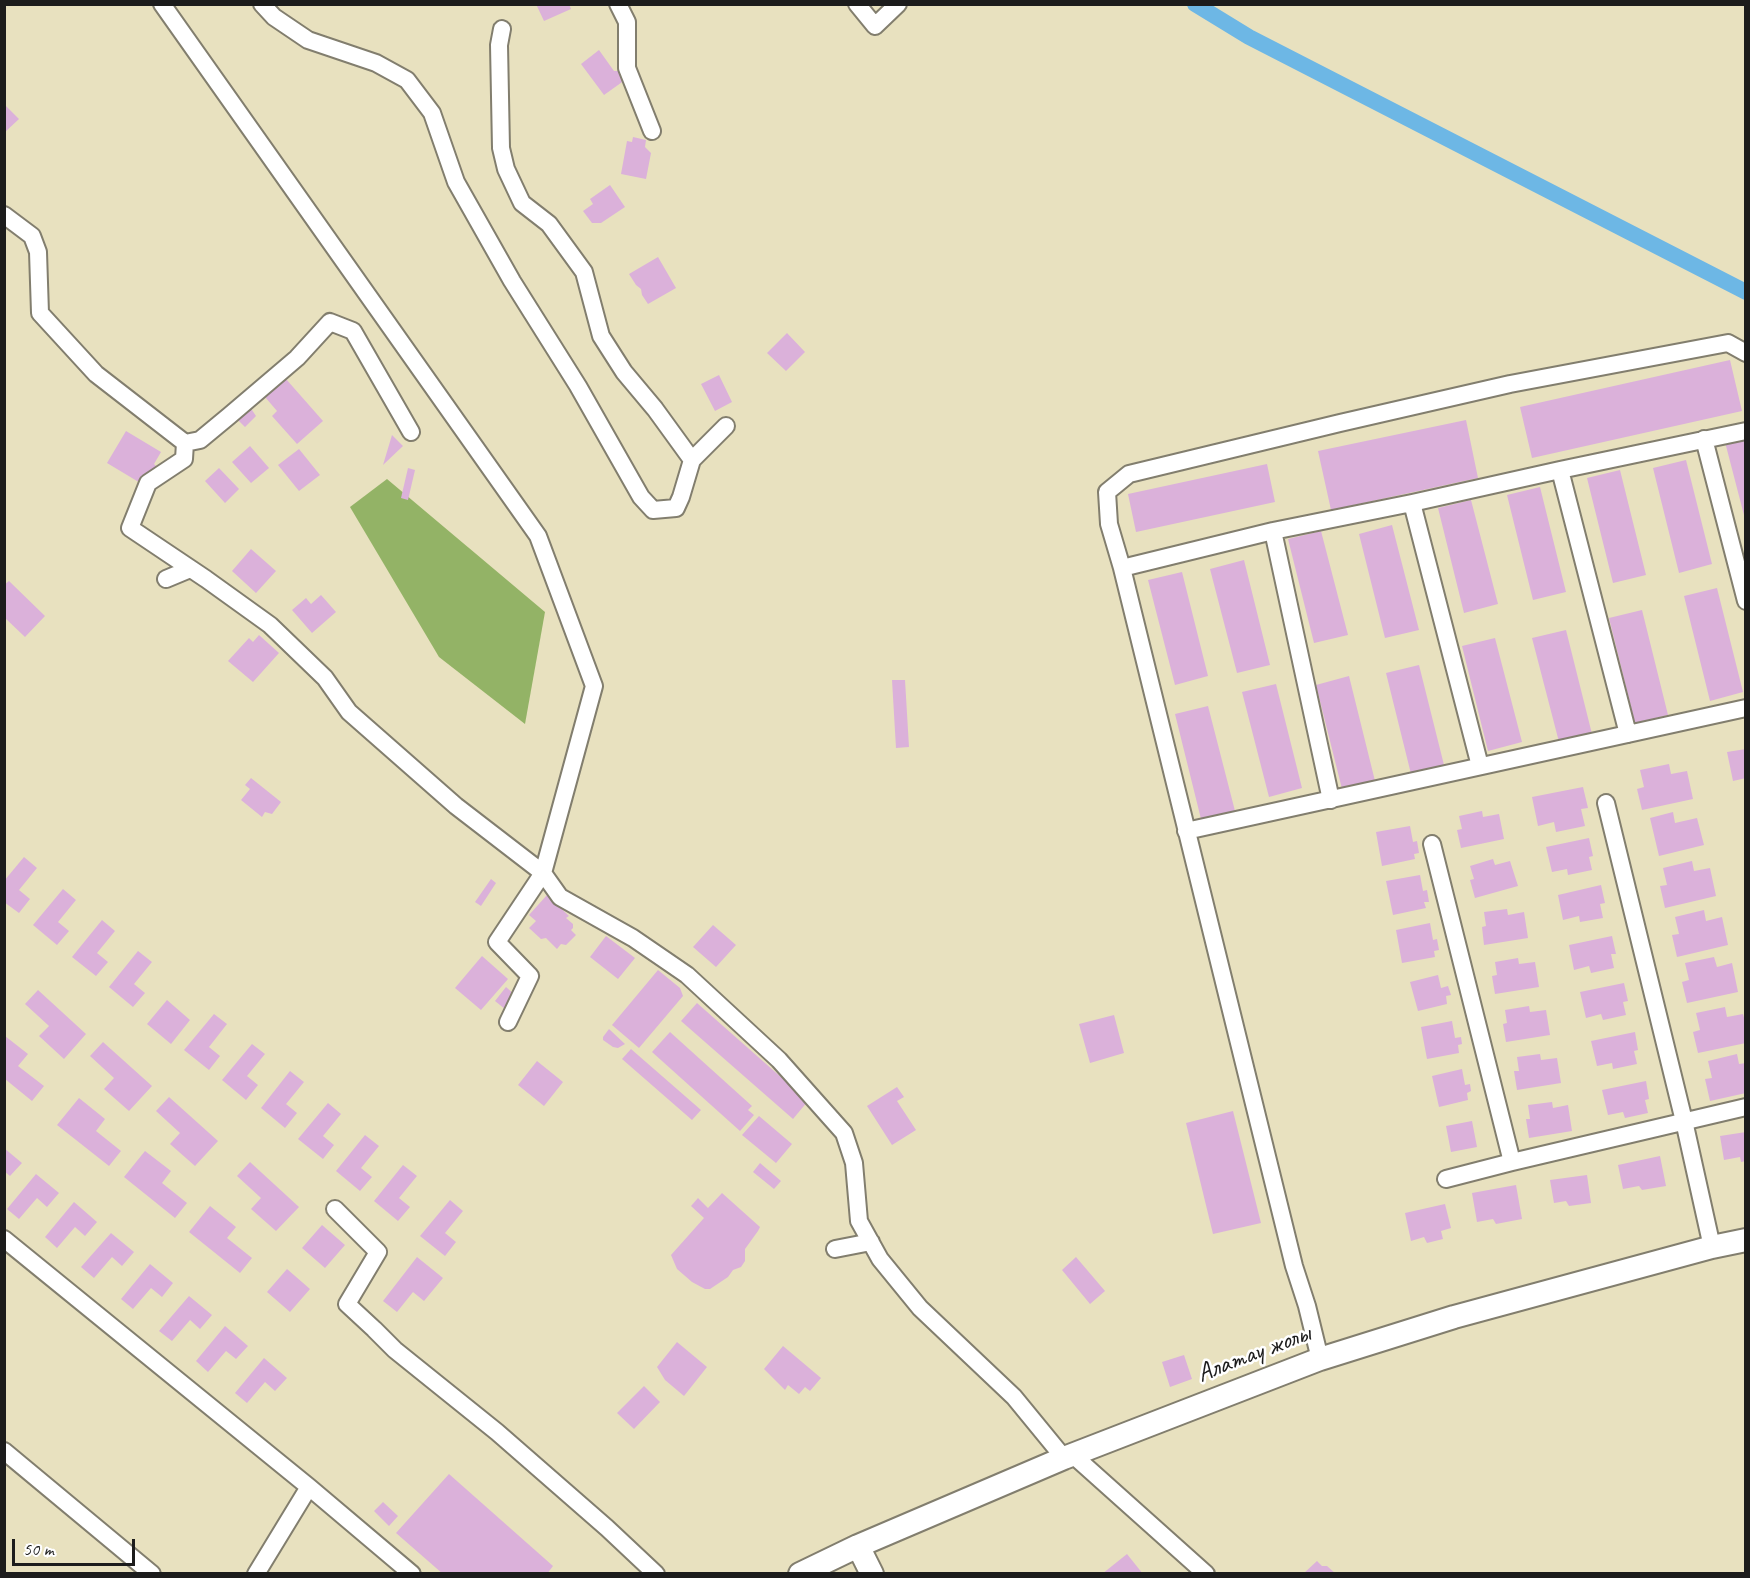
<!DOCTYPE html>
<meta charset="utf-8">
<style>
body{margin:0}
#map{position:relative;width:1750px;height:1578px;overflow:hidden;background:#e8e1bf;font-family:Caveat,sans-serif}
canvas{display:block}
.frame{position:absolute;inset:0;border:6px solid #1c1c1c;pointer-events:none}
.scale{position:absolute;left:12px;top:1539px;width:123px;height:27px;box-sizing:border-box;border:3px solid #1c1c1c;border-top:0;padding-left:8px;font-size:18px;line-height:21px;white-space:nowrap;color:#1c1c1c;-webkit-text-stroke:4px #fff;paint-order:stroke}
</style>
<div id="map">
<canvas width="1750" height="1578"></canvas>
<div class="frame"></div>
<div class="scale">50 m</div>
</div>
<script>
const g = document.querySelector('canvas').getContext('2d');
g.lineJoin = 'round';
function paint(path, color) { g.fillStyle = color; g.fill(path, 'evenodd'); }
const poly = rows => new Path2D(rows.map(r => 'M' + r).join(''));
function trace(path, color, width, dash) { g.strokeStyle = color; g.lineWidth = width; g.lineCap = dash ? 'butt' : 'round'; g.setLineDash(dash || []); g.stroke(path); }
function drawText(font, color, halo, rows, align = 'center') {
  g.font = font + ' Caveat,sans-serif'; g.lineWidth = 5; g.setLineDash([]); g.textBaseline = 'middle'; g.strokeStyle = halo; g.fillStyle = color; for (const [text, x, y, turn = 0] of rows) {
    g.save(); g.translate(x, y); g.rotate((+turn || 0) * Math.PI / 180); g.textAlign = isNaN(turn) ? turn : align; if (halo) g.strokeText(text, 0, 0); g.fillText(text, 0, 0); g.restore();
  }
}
paint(poly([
 [387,479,545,612,525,724,439,657,350,507]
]), '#93b366');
trace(poly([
 [1195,4,1249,37,1746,292]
]), '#6db7e5', 16);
paint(poly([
 [536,4,569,4,571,9,544,21],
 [599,50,614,71,618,71,625,80,604,95,581,64],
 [4,104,19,119,4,133],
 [633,137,646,140,645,147,651,153,646,179,621,174,627,141,632,142],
 [610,185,625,207,601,223,592,223,583,211,593,204,590,199],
 [658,257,676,288,648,304,642,295,641,289,636,285,629,274],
 [787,333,805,352,786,371,767,353],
 [1730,360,1742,411,1532,458,1520,407],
 [719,375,732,402,715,411,701,384],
 [286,379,323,421,297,444,272,416,277,411,265,397],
 [250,407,256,416,245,427,238,420],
 [1466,420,1478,478,1331,510,1318,451],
 [126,431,161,452,154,464,156,466,148,480,142,484,107,463],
 [392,435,403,446,383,465],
 [1746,437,1746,518,1745,519,1725,442],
 [250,446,269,468,251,483,232,462],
 [299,449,320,475,299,491,278,465],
 [1686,460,1712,564,1679,573,1653,468],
 [1267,464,1275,502,1136,532,1128,494],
 [219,468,239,489,225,503,205,481],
 [408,468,415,470,408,500,401,498],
 [1620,470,1646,575,1613,583,1587,478],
 [1540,487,1566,592,1533,600,1507,495],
 [1471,500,1498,604,1464,613,1438,508],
 [1392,525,1419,630,1385,638,1359,534],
 [1321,531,1348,635,1314,643,1288,539],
 [251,549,276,571,256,593,232,571],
 [1244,560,1270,665,1237,673,1210,569],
 [1182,572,1208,676,1175,685,1148,580],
 [9,581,45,616,25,637,4,617,4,585],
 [1717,588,1743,692,1710,701,1684,596],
 [321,595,336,612,312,633,292,610,306,598,311,604],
 [1642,610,1668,715,1635,723,1609,618],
 [1566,630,1592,734,1559,742,1532,638],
 [259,635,279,653,253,682,228,661,249,638,253,642],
 [1495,638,1522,742,1488,751,1462,646],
 [1419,665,1445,769,1412,778,1386,673],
 [1349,676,1375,781,1342,789,1316,685],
 [892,680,905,680,909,747,896,748],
 [1276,684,1302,788,1269,797,1242,692],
 [1208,706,1235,811,1201,819,1175,714],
 [1746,749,1746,778,1733,781,1727,752],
 [1669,764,1671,774,1687,771,1693,799,1642,810,1637,789,1644,787,1640,770],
 [251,778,281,802,272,814,265,812,262,817,241,800,250,789,245,785],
 [1583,787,1588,808,1581,809,1585,826,1556,832,1554,822,1538,826,1532,797],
 [1482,811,1483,817,1499,814,1504,839,1461,848,1457,830,1462,829,1459,816],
 [1673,812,1675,823,1697,818,1704,845,1659,856,1650,818],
 [1410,826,1413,842,1417,841,1419,853,1414,854,1415,859,1382,866,1376,832],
 [1589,838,1593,856,1589,857,1592,870,1568,875,1567,869,1552,872,1546,847],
 [24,857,37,868,19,890,30,899,19,913,4,902,4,881],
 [1493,859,1495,865,1510,861,1518,886,1475,898,1470,880,1474,879,1470,866],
 [1692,861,1694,871,1710,868,1716,896,1665,908,1660,886,1667,885,1663,868],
 [1420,875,1423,891,1427,890,1429,902,1424,902,1426,908,1393,915,1386,881],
 [491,879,496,883,481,906,475,902],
 [1601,885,1605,903,1600,904,1603,918,1580,922,1579,916,1563,920,1558,895],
 [63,889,76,900,58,922,69,931,57,945,33,925],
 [547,895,569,916,566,918,573,924,573,928,571,930,576,935,566,945,561,944,557,949,546,938,541,939,529,928,536,921,529,915],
 [1507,909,1508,915,1524,912,1528,938,1484,945,1482,927,1486,926,1484,912],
 [1704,910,1706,921,1722,917,1728,945,1677,957,1672,935,1679,934,1675,917],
 [102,920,115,931,97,953,108,962,96,976,72,957],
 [1430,923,1433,940,1437,939,1439,950,1434,951,1435,957,1402,963,1396,930],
 [713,925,736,945,716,967,693,947],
 [606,936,635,958,618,979,590,957],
 [1612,936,1616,954,1611,954,1614,968,1591,973,1589,966,1574,970,1569,945],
 [138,951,152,962,134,984,145,993,133,1007,109,987],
 [482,956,508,979,481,1010,455,988],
 [1714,957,1717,967,1732,963,1738,992,1687,1003,1682,982,1689,980,1685,963],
 [1518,958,1519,964,1535,962,1539,987,1495,994,1492,976,1497,975,1495,962],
 [658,970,680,988,683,996,639,1048,612,1025],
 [1438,975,1441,988,1448,986,1451,995,1446,996,1447,1004,1418,1011,1410,982],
 [1624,983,1628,1001,1623,1002,1626,1015,1603,1020,1601,1014,1586,1018,1580,992],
 [506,987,515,995,505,1009,495,1001],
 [38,990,86,1034,64,1059,39,1036,49,1026,25,1004],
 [167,1000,190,1020,171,1044,147,1024],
 [697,1003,808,1101,793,1119,681,1021],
 [1529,1006,1530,1012,1546,1010,1550,1035,1506,1042,1503,1024,1507,1023,1505,1010],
 [1725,1007,1727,1017,1743,1014,1746,1025,1746,1043,1698,1053,1693,1032,1700,1030,1696,1013],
 [214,1014,227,1024,209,1047,220,1056,209,1070,184,1050],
 [1114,1015,1124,1053,1090,1063,1079,1024],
 [1452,1021,1455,1038,1461,1037,1462,1044,1458,1045,1459,1053,1427,1059,1421,1027],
 [609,1029,625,1044,618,1048,613,1047,603,1040,603,1037],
 [670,1032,752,1106,748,1110,754,1115,740,1131,652,1052],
 [1635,1032,1638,1050,1634,1051,1637,1064,1613,1069,1612,1063,1597,1066,1591,1041],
 [5,1036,28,1054,18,1066,44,1086,32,1101,5,1079],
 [103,1042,152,1086,129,1111,104,1089,114,1078,90,1056],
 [252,1044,265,1054,247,1076,258,1085,246,1100,222,1080],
 [631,1049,701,1110,692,1120,622,1059],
 [1540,1054,1541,1060,1557,1058,1561,1083,1517,1090,1514,1071,1519,1071,1517,1057],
 [1737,1054,1739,1064,1746,1063,1746,1093,1710,1101,1705,1079,1712,1078,1708,1061],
 [537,1061,563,1082,544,1106,518,1085],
 [1462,1069,1465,1085,1470,1084,1471,1091,1467,1093,1468,1100,1439,1107,1432,1076],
 [290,1071,304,1082,286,1104,297,1113,285,1128,261,1108],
 [1646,1081,1649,1099,1645,1100,1648,1113,1625,1118,1623,1112,1608,1115,1602,1090],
 [897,1087,904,1097,897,1101,916,1130,892,1145,867,1106],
 [169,1097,218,1141,195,1166,170,1144,180,1133,156,1111],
 [79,1098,105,1119,96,1131,121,1151,109,1166,57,1125],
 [1552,1102,1553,1108,1568,1105,1572,1131,1529,1138,1526,1119,1530,1119,1528,1105],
 [328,1103,341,1114,323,1136,334,1145,323,1159,298,1139],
 [1233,1111,1261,1223,1213,1234,1186,1123],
 [759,1116,792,1144,776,1163,742,1135],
 [1472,1121,1477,1147,1451,1152,1446,1126],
 [1746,1132,1746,1161,1741,1162,1740,1157,1724,1160,1720,1136],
 [365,1135,379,1146,361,1168,372,1177,360,1191,336,1171],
 [4,1148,22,1163,10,1176,4,1171],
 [145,1151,171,1171,162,1183,187,1203,175,1218,124,1177],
 [1660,1156,1666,1186,1642,1190,1639,1186,1623,1189,1618,1165],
 [250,1162,299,1207,276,1231,251,1209,261,1198,237,1176],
 [760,1163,781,1181,774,1189,753,1172],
 [403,1165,417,1176,399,1198,410,1207,398,1221,374,1201],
 [36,1174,59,1193,47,1207,37,1198,19,1219,7,1209],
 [1587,1175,1591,1203,1569,1206,1566,1201,1554,1203,1550,1180],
 [1516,1185,1522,1219,1496,1224,1493,1219,1477,1222,1472,1193],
 [722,1193,760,1227,758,1231,745,1249,745,1261,741,1267,733,1270,728,1277,710,1289,705,1289,692,1282,677,1269,671,1255,704,1218,691,1206,698,1198,708,1208],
 [450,1200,463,1211,445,1233,456,1242,445,1256,420,1236],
 [74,1202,97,1222,85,1236,75,1227,57,1248,45,1237],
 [1445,1204,1451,1228,1441,1231,1443,1239,1427,1243,1424,1237,1411,1241,1405,1213],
 [210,1206,236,1227,227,1238,252,1258,240,1273,189,1232],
 [322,1225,345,1245,325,1268,302,1248],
 [111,1233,134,1252,122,1266,112,1257,94,1278,81,1267],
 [417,1257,443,1278,424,1301,413,1292,397,1312,383,1301],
 [1076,1257,1105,1291,1090,1304,1062,1270],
 [150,1264,173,1283,162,1297,151,1288,133,1309,121,1299],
 [287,1269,310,1289,290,1312,267,1292],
 [189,1296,212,1315,200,1329,190,1320,172,1341,159,1331],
 [225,1326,248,1346,236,1359,226,1351,208,1372,196,1361],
 [677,1342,707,1367,684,1396,665,1380,657,1367],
 [783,1346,821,1378,810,1391,805,1387,799,1394,788,1385,785,1390,764,1369],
 [1184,1355,1192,1379,1170,1387,1162,1362],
 [264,1358,287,1378,275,1391,265,1382,247,1403,235,1393],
 [644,1386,660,1402,634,1429,617,1413],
 [449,1474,553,1566,547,1574,443,1574,396,1533],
 [383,1502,398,1516,389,1526,374,1511],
 [1127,1554,1143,1574,1102,1574],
 [1317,1561,1322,1566,1327,1566,1336,1574,1303,1574]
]), '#dbb1da');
const street = poly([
 [162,4,538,536,594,686,543,873,560,897,633,938,687,975,779,1060,844,1133,854,1163,859,1221,880,1259,920,1308,1014,1397,1064,1458],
 [262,4,274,17,308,40,376,63,407,80,432,113,456,182,512,281,578,386,641,497,653,510,676,508,681,497,692,460,655,409,624,372,601,336,584,272,549,224,522,203,506,169,501,148,499,45,502,29],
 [618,4,627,22,627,68,652,131],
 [857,4,875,26,898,4],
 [4,215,32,236,38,252,40,313,96,374,185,443,184,459,148,483,130,528,206,579,270,625,325,678,349,712,456,806,543,873,497,942,530,976,508,1022],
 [1704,439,1746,601],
 [185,443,200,440,229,416,297,358,330,322,353,331,411,432],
 [692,460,726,426],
 [1560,470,1628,734],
 [1412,503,1480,766],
 [1273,531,1331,800],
 [1122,568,1273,531,1412,503,1560,470,1746,431],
 [166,579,190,569],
 [1606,803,1684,1121,1712,1247],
 [1186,831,1746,708],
 [1432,844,1512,1162],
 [1446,1179,1512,1162,1746,1107],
 [335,1209,378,1252,347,1304,374,1329,395,1350,497,1432,607,1528,656,1574],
 [4,1239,309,1487,412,1574],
 [835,1249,871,1242],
 [1320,1359,1307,1306,1294,1266,1122,568,1109,524,1107,492,1129,474,1340,423,1510,384,1728,343,1746,353],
 [4,1451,152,1574],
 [1073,1455,1206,1574],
 [256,1574,309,1487]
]);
const secondary = poly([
 [858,1546,872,1574],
 [800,1574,858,1546,1064,1458,1320,1359,1454,1317,1712,1247,1746,1240]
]);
trace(street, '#827e6e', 20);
trace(secondary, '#827e6e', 26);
trace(street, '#fff', 16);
trace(secondary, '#fff', 22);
drawText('26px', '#1c1c1c', '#fff', [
 ["Алатау жолы",1254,1354,-21]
]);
</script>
